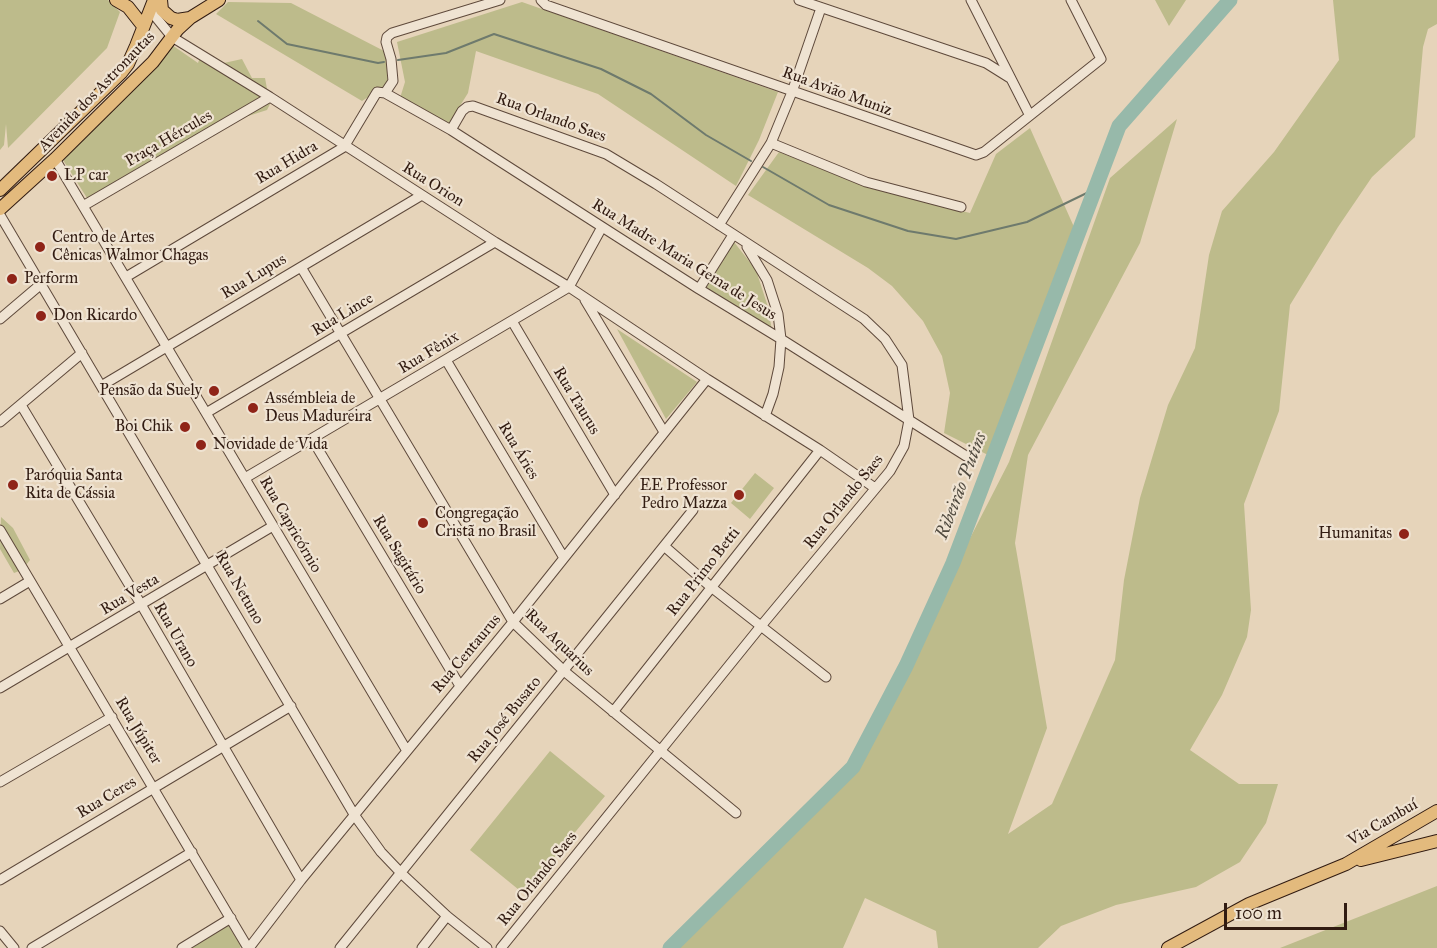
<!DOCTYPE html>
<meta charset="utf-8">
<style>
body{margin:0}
#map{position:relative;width:1437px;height:948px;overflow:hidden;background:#e6d4ba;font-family:"IM FELL Great Primer",serif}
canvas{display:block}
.scale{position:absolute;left:1224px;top:903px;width:123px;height:27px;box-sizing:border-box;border:3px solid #311b11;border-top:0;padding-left:8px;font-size:18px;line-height:21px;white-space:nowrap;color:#311b11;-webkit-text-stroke:4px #efe3d2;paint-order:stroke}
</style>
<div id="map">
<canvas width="1437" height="948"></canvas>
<div class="scale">100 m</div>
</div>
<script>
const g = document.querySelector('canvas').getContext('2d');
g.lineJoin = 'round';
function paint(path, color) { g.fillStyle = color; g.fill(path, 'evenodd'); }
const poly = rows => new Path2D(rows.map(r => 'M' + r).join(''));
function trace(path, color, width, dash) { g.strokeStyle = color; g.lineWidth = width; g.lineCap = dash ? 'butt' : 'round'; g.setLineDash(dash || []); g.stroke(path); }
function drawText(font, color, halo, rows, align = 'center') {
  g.font = font + ' "IM FELL Great Primer",serif'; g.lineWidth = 4.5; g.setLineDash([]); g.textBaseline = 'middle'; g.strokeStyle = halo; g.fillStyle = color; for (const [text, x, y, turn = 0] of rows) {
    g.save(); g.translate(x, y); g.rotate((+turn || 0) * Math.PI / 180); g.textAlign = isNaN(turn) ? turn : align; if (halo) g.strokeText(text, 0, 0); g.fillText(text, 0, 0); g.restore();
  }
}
paint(poly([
 [0,0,108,0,120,12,107,48,8,148,6,124,4,145,0,150],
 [1155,0,1186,0,1169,26],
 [1333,0,1437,0,1437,24,1428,29,1423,47,1415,137,1372,177,1338,227,1290,305,1279,411,1244,504,1251,610,1247,637,1222,695,1190,750,1239,784,1278,784,1266,823,1240,862,1196,887,1116,905,1061,926,1038,948,938,948,936,931,865,898,843,948,671,948,853,767,1009,462,1110,178,1177,119,1140,243,1028,455,1015,543,1047,728,1008,834,1052,804,1115,660,1124,580,1140,498,1168,405,1195,348,1209,255,1222,211,1274,152,1339,60],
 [228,2,291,3,386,52,388,84,362,101,216,14],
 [522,2,778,92,759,140,736,186,598,94,476,51,468,93,448,125,400,98,405,82,397,42],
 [172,45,198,63,202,51,224,63,242,59,252,78,265,78,268,94,272,100,267,110,245,117,238,110,87,198,63,160,166,54],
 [1030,128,1074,227,988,455,944,433,950,393,942,356,923,321,892,286,868,268,748,195,779,152,869,188,970,213,996,154],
 [734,242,756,270,768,307,772,331,706,288],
 [617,329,697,382,666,419],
 [755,473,774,488,750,519,731,503],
 [1,517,13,528,30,560,22,570,14,573,0,549],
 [550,751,605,796,524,894,470,850],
 [1437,886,1437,948,1280,948],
 [228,925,241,946,240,948,192,948]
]), '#bdbb8b');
trace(poly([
 [258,21,287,44,378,63,384,62],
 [398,60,446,53,494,34,601,69,651,94,706,135,751,161],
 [763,167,829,205,908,231,956,239,1027,222,1095,189]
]), '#6e7a6d', 2);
trace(poly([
 [670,948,853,767,906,666,953,563,1119,126,1230,0]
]), '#97b9aa', 15);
const minor = poly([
 [541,0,546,5,976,155,984,152,1101,59,1071,0],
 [799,0,986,63,1010,78],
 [971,0,1029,114],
 [150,10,172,37,270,97,495,242,569,287,707,379,820,450,875,488],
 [385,93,451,130,699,289,781,339,966,456],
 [451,130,462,111,467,107,473,106,606,154,656,184,864,319,885,339,902,365,909,420,904,446,890,471,761,626,501,948],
 [771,143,866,182,961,207],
 [55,159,407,751],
 [83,206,270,97],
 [0,215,355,816,381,852,401,873,447,916,487,948],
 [719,225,771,143,792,92,821,8],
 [747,247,767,280,778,314,781,339,779,367,773,394,765,416],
 [301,267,513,622,564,671,736,813],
 [126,277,344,147,377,92,385,93,393,81,391,59,386,42,387,37,392,33,500,0],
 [699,289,733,235],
 [585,300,664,432],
 [0,319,40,285],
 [512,321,615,495],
 [446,360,564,558],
 [101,386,422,195],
 [21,405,142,606,301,880],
 [206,413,495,242],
 [0,422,82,353],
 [312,439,460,686],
 [245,478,569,287,602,227],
 [0,530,248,948],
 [664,546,711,587,826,677],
 [0,599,30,581],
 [0,688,273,526],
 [613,712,820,450],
 [0,782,112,717],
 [0,880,291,706],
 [0,931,14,948],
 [32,948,192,852],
 [182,948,231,918],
 [249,948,301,880,513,622,707,379],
 [340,948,693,510],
 [422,948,447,916]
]);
const major = poly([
 [116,0,128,7,143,26],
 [161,0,162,10,171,18,177,20,190,18],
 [0,190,121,73,128,64,136,46,154,0],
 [0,209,55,159,153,62,178,29,190,18,219,0],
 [1361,860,1437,841],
 [1168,948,1249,904,1346,864,1437,811]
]);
trace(minor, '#5e493b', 11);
trace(major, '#311b11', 14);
trace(minor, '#efe3d2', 9);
trace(major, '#e3ba7d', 12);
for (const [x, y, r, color] of [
 [52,176,6,"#8f2418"],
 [40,247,6,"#8f2418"],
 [12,279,6,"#8f2418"],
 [41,316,6,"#8f2418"],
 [214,391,6,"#8f2418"],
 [253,408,6,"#8f2418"],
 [185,427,6,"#8f2418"],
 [201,445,6,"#8f2418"],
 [13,485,6,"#8f2418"],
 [739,495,6,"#8f2418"],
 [423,523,6,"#8f2418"],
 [1404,534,6,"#8f2418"]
]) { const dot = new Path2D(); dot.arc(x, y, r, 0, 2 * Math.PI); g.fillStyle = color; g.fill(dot); trace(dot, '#efe3d2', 2); }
drawText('16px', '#311b11', '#efe3d2', [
 ["Avenida dos Astronautas",97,92,-46],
 ["Rua Avião Muniz",837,92,20],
 ["Rua Orlando Saes",551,118,20],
 ["Praça Hércules",169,139,-30],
 ["Rua Hidra",287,163,-31],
 ["Rua Orion",433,185,32],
 ["Rua Madre Maria Gema de Jesus",684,260,32],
 ["Rua Lupus",254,277,-31],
 ["Rua Lince",343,315,-31],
 ["Rua Fênix",429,353,-31],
 ["Rua Taurus",576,401,59],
 ["Rua Áries",518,451,59],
 ["Rua Orlando Saes",844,502,-51],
 ["Rua Capricórnio",290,525,60],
 ["Rua Sagitário",399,555,59],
 ["Rua Primo Betti",704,572,-52],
 ["Rua Netuno",239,588,60],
 ["Rua Vesta",130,595,-31],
 ["Rua Urano",175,635,60],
 ["Rua Aquarius",559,643,44],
 ["Rua Centaurus",467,654,-50],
 ["Rua José Busato",505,720,-51],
 ["Rua Júpiter",138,731,59],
 ["Rua Ceres",107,798,-31],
 ["Via Cambuí",1383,823,-30],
 ["Rua Orlando Saes",538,879,-51]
]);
drawText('16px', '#311b11', '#efe3d2', [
 ["LP car",64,176],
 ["Centro de Artes",52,238],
 ["Cênicas Walmor Chagas",52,256],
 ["Perform",24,279],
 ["Don Ricardo",53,316],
 ["Pensão da Suely",202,391,"right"],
 ["Assémbleia de",265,399],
 ["Deus Madureira",265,417],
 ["Boi Chik",173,427,"right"],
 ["Novidade de Vida",213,445],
 ["Paróquia Santa",25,476],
 ["Rita de Cássia",25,494],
 ["EE Professor",727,486,"right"],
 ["Pedro Mazza",727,504,"right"],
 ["Congregação",435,514],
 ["Cristã no Brasil",435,532],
 ["Humanitas",1392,534,"right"]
], 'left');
drawText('italic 18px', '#504a3f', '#efe3d2', [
 ["Ribeirão Putins",962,486,-69]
]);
</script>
